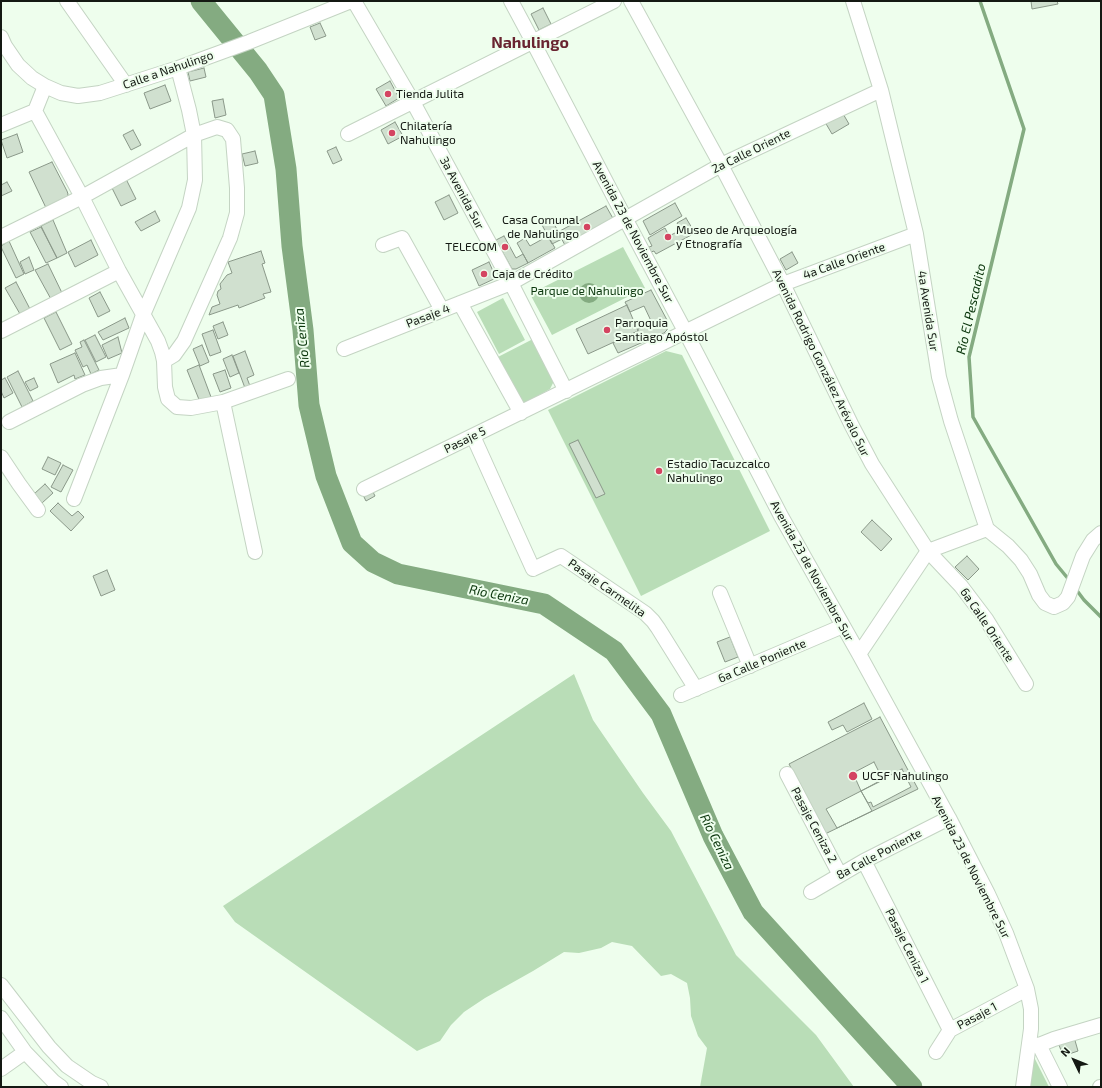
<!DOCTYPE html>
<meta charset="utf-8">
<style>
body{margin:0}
#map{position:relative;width:1102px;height:1088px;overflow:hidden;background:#eefeed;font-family:"Exo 2",sans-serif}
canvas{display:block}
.frame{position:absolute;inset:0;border:2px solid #141913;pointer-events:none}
.north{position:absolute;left:1054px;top:1040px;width:40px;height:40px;-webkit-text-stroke:3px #eefeed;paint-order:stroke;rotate:313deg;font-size:11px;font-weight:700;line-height:16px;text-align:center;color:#141913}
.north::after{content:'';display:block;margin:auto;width:14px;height:18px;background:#141913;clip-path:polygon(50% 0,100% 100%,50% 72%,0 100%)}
</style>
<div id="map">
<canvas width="1102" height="1088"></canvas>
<div class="frame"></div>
<div class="north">N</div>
</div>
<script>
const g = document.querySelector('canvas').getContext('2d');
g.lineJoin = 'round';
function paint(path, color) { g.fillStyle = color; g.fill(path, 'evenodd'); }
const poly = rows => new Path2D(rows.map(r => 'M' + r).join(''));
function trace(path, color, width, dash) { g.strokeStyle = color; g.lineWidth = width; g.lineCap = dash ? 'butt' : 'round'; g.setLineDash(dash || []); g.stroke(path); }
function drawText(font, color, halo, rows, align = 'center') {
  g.font = font + ' "Exo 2",sans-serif'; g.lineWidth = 4; g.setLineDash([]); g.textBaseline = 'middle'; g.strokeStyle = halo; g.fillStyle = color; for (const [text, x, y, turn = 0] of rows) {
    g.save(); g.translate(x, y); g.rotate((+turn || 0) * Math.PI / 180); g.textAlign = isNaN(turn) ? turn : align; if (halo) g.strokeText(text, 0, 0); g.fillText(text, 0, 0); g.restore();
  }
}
paint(poly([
 [623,247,645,288,552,335,530,294],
 [503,298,525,340,499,354,477,312],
 [533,339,554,381,550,389,520,406,494,359],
 [666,351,682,355,770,531,641,596,548,410],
 [574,674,593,720,643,793,671,831,736,955,816,1035,854,1087,700,1087,707,1048,698,1036,691,1016,690,998,687,983,671,974,661,976,632,946,612,942,601,948,579,953,564,952,533,971,485,998,464,1012,451,1025,440,1041,417,1051,235,922,223,906],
 [1032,1053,1049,1087,1027,1087]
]), '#b9ddb7');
paint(poly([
 '579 293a10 10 0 1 1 20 0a10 10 0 1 1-20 0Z'
]), '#84ab81');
trace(poly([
 [980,1,1024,129,969,357,973,417,1056,564,1070,581],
 [1075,588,1084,600,1101,617]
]), '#84ab81', 3.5);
trace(poly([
 [201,1,258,71,274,95,286,169,292,246,303,330,309,405,326,476,352,543,373,562,398,574,544,604,614,651,661,714,713,836,753,912,912,1087]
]), '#84ab81', 21);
const building = poly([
 [1031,1,1057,1,1058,4,1032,9,1031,1],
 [543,8,551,24,539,30,531,14,543,8],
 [320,23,326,36,315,40,310,27,320,23],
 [204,68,206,77,190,81,188,72,204,68],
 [390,81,399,98,386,106,376,89,390,81],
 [165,85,171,101,150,109,144,93,165,85],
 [223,99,226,115,215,118,212,101,223,99],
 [842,112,849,124,832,134,825,122,842,112],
 [395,122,403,136,388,144,381,130,395,122],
 [133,130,141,145,131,150,123,135,133,130],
 [17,134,23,152,7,158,1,140,17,134],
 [336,147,342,160,333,164,327,151,336,147],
 [255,151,258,163,245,166,242,154,255,151],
 [52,162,67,191,68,194,67,198,47,210,29,172,52,162],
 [125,177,136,199,121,206,110,184,125,177],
 [7,182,12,191,1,196,1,185,7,182],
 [449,195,458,213,444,220,435,202,449,195],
 [675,203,682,216,650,235,643,221,675,203],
 [606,206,615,222,567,249,558,232,606,206],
 [155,211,160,221,141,231,135,222,155,211],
 [551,218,562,239,552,244,541,223,551,218],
 [686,218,695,233,656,254,654,251,651,252,649,247,652,246,648,238,665,228,669,236,681,230,677,223,686,218],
 [53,220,67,253,57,258,41,226,53,220],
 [41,227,57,258,46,263,30,232,41,227],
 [504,236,516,258,523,254,528,263,516,269,512,269,496,240,504,236],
 [548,236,555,248,528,263,517,243,525,238,530,246,548,236],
 [91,240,98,255,75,267,68,252,91,240],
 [9,241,24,274,16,278,1,247,1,246,9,241],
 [261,251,265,263,262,264,271,292,263,294,265,298,239,308,238,305,209,315,212,307,220,304,217,295,218,291,221,289,220,284,227,275,232,273,228,262,261,251],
 [792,252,798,263,786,270,780,259,792,252],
 [29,257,34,270,25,274,20,262,29,257],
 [489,262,496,278,479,286,472,270,489,262],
 [48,264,63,295,52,301,35,270,48,264],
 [16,282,30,309,20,314,5,288,16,282],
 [651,290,667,320,668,325,667,330,664,333,618,353,613,343,638,331,638,329,652,323,644,306,630,312,625,302,651,290],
 [100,292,110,311,98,317,89,298,100,292],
 [627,305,638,331,588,354,576,329,627,305],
 [56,312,72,344,60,350,44,318,56,312],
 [125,318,129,328,103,340,98,332,125,318],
 [223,322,228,335,218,339,213,326,223,322],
 [213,330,221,352,210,356,202,334,213,330],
 [95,335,106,357,96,362,85,340,95,335],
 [118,337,122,353,108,359,102,345,118,337],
 [84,340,99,370,91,374,87,365,83,367,75,350,82,347,80,342,84,340],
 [202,345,209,362,200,366,193,349,202,345],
 [245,351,254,375,247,378,250,386,245,388,233,356,245,351],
 [75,353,85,375,75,379,74,375,58,383,50,364,75,353],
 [232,355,239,373,230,377,223,359,232,355],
 [199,365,211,397,200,402,187,370,199,365],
 [225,370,231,388,220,392,213,374,225,370],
 [18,371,33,401,22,407,7,377,18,371],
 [5,378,13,393,4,398,1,391,1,380,5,378],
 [34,378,38,387,30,391,25,382,34,378],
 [578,440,605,494,596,498,569,444,578,440],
 [48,457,61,463,55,475,42,469,48,457],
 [63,465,73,470,61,492,51,487,63,465],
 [45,484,53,493,42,503,34,494,45,484],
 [372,490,375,496,366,501,363,495,372,490],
 [58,503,72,516,78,511,84,517,71,531,50,511,58,503],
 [872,520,892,539,881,551,861,532,872,520],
 [967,556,979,569,968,580,955,567,967,556],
 [107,570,115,590,101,596,93,576,107,570],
 [730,637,738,657,725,662,717,642,730,637],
 [864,703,872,719,847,732,843,725,832,730,828,722,864,703],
 [880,717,918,789,825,834,789,764,880,717],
 [874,762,883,780,861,791,853,773,874,762],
 [902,769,911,787,873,807,871,802,868,803,861,791,902,769],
 [861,791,872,811,837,828,826,809,861,791],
 [1074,1037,1078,1051,1063,1056,1058,1042,1074,1037]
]);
paint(building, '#d0e0cf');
trace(building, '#8a9889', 1);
const minor = poly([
 [67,1,126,85],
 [354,1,413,102,511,283,566,391],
 [511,1,533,42,626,220,685,331,781,516,859,654,949,818,988,894,1006,933,1027,989,1031,1009,1031,1029,1023,1087],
 [631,1,721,165,783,284,852,426,872,464,928,551,961,586,986,619,1026,684],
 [853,1,881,90,916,234,939,377,951,421,987,529],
 [1,37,5,46,18,65,32,78,45,86,61,93,78,96,100,93,178,68,249,42,351,1],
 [35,111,82,197,119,271,158,341,162,352,164,361,165,387,168,399,177,407,191,408,223,402,255,552],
 [1,125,35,111,45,86],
 [348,134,614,1],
 [1,237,82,197,194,135,217,127,227,130,233,139,237,188,237,213,230,238,184,341,174,355,164,361],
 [383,245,402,238,442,310],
 [460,303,521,413],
 [1,331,119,271],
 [344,349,511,283,721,165,881,90],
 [223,402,288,379],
 [9,422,82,385,101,378,122,375],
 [473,436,533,569,561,556,645,613,653,621,658,628,696,689],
 [1,457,19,484,38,510],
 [364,489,783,284,916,234],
 [74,499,122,375,143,315,189,208,195,180,194,135,189,110,178,68],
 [987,529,1008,546,1021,560,1030,574,1039,595,1045,603,1054,607,1063,603,1068,597,1083,556,1093,540,1101,533],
 [928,551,987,529],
 [720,593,750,666],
 [859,654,928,551],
 [681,695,843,626],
 [787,774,840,875],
 [864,861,950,1030],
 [811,892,864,861,949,818],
 [1,985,49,1047,67,1066,92,1083,101,1087],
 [1,1018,25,1052,54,1082,61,1087],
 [1029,1044,1039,1045,1054,1039,1101,1025],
 [1039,1045,1060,1087],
 [936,1052,950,1030,1027,989],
 [1,1069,25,1052],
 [1100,1087,1101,1087]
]);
trace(minor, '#c4d4c3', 16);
trace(minor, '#fff', 14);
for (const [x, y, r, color] of [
 [388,94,4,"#d44461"],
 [392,133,4,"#d44461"],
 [587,227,4,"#d44461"],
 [668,237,4,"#d44461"],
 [505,247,4,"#d44461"],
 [484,274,4,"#d44461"],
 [607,330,4,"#d44461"],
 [659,471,4,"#d44461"],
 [853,776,5,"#d44461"]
]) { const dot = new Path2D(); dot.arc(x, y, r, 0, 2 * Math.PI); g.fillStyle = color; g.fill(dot); trace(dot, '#eefeed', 1.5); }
drawText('12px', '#141913', '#eefeed', [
 ["Calle a Nahulingo",168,70,-19],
 ["2a Calle Oriente",751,151,-26],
 ["3a Avenida Sur",462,193,62],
 ["Avenida 23 de Noviembre Sur",633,232,62],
 ["4a Calle Oriente",844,261,-20],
 ["4a Avenida Sur",928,311,81],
 ["Pasaje 4",428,316,-21],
 ["Avenida Rodrigo González Arévalo Sur",821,363,64],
 ["Pasaje 5",465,440,-26],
 ["Avenida 23 de Noviembre Sur",812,571,61],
 ["Pasaje Carmelita",607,588,35],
 ["6a Calle Oriente",987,625,56],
 ["6a Calle Poniente",762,661,-23],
 ["Pasaje Ceniza 2",814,825,62],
 ["8a Calle Poniente",879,854,-28],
 ["Avenida 23 de Noviembre Sur",971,867,63],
 ["Pasaje Ceniza 1",907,946,63],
 ["Pasaje 1",977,1016,-28]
]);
drawText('12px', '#141913', '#eefeed', [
 ["Tienda Julita",396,94],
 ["Chilatería",400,126],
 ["Nahulingo",400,140],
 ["Casa Comunal",579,220,"right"],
 ["de Nahulingo",579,234,"right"],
 ["Museo de Arqueología",676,230],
 ["y Etnografía",676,244],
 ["TELECOM",497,247,"right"],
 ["Caja de Crédito",492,274],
 ["Parroquia",615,323],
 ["Santiago Apóstol",615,337],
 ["Estadio Tacuzcalco",667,464],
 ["Nahulingo",667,478],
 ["UCSF Nahulingo",862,776]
], 'left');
drawText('12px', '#0a360c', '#eefeed', [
 ["Parque de Nahulingo",587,291]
]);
drawText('italic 13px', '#08340a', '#eefeed', [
 ["Río El Pescadito",971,309,-77],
 ["Río Ceniza",302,338,-96],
 ["Río Ceniza",499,595,11],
 ["Río Ceniza",717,842,64]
]);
drawText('bold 16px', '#692430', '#eefeed', [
 ["Nahulingo",530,43]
]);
</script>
